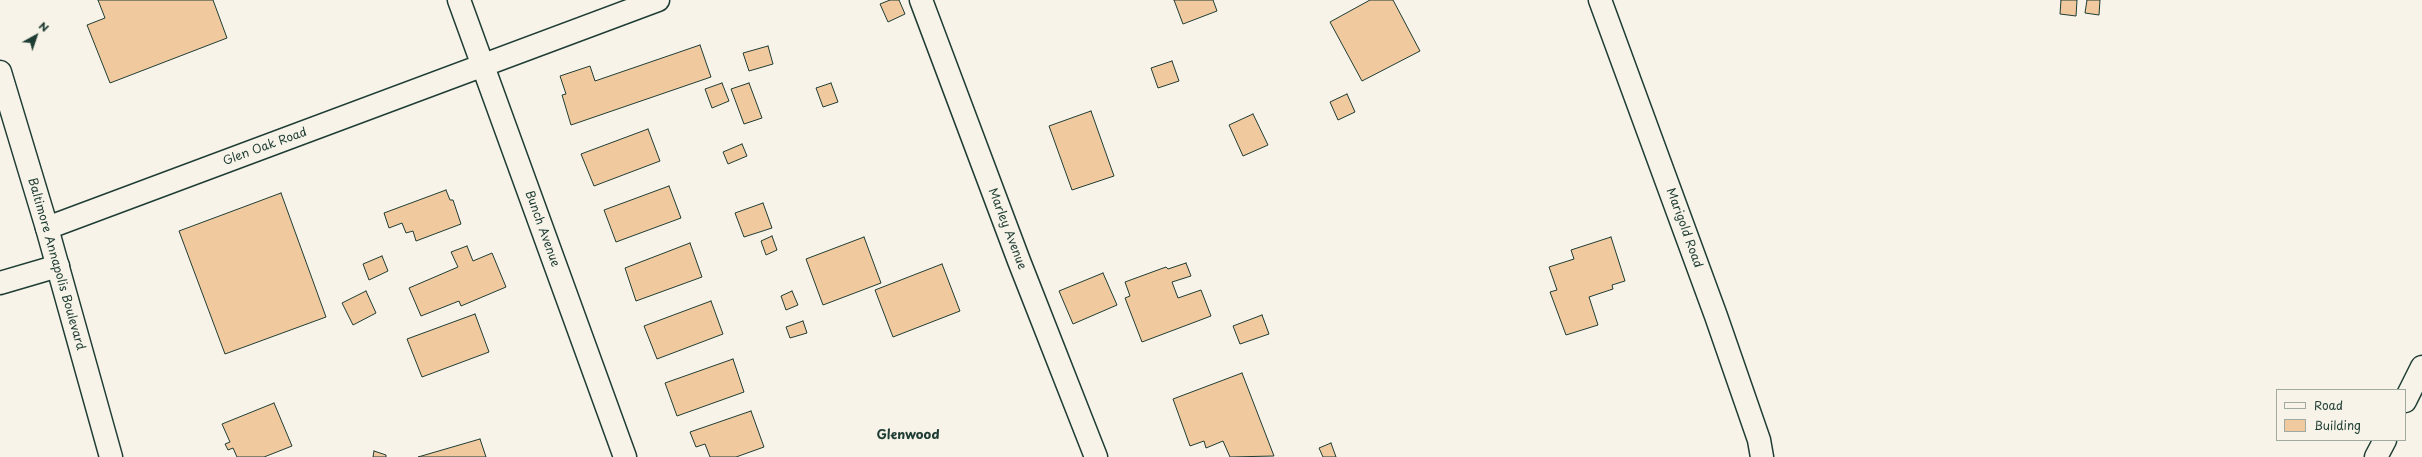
<!DOCTYPE html>
<style>
body{margin:0}
#map{position:relative;width:2422px;height:457px;overflow:hidden;background:#f7f3e8;font-family:"Playpen Sans",sans-serif}
canvas{display:block}
.legend{position:absolute;left:2276px;top:389px;width:130px;height:52px;box-sizing:border-box;background:#f7f3e8;border:1px solid #a1aaa0;margin:0;padding:5px 7px;list-style:none;font-size:12px;color:#1f3d34}
.legend li{display:flex;align-items:center;gap:8px;height:20px}
.legend b{width:20px;border:1px solid #a1aaa0}
.north{position:absolute;left:16px;top:16px;width:40px;height:40px;-webkit-text-stroke:3px #f7f3e8;paint-order:stroke;rotate:40deg;font-size:11px;font-weight:700;line-height:16px;text-align:center;color:#1f3d34}
.north::after{content:'';display:block;margin:auto;width:14px;height:18px;background:#1f3d34;clip-path:polygon(50% 0,100% 100%,50% 72%,0 100%)}
</style>
<div id="map">
<canvas width="2422" height="457"></canvas>
<ul class="legend">
<li><b style="height:5px;background:#f7f3e8"></b>Road</li>
<li><b style="height:11px;background:#f0c99f"></b>Building</li>
</ul>
<div class="north">N</div>
</div>
<script>
const g = document.querySelector('canvas').getContext('2d');
g.lineJoin = 'round';
function paint(path, color) { g.fillStyle = color; g.fill(path, 'evenodd'); }
const poly = rows => new Path2D(rows.map(r => 'M' + r).join(''));
function trace(path, color, width, dash) { g.strokeStyle = color; g.lineWidth = width; g.lineCap = dash ? 'butt' : 'round'; g.setLineDash(dash || []); g.stroke(path); }
function drawText(font, color, halo, rows, align = 'center') {
  g.font = font + ' "Playpen Sans",sans-serif'; g.lineWidth = 4; g.setLineDash([]); g.textBaseline = 'middle'; g.strokeStyle = halo; g.fillStyle = color; for (const [text, x, y, turn = 0] of rows) {
    g.save(); g.translate(x, y); g.rotate((+turn || 0) * Math.PI / 180); g.textAlign = isNaN(turn) ? turn : align; if (halo) g.strokeText(text, 0, 0); g.fillText(text, 0, 0); g.restore();
  }
}
const building = poly([
 [98,0,213,0,227,38,110,83,87,25,105,18,98,0],
 [890,0,899,0,905,14,888,22,880,4,890,0],
 [1174,0,1213,0,1217,11,1183,24,1174,0],
 [1370,0,1393,0,1420,51,1362,81,1330,22,1370,0],
 [2061,0,2077,0,2076,16,2060,14,2061,0],
 [2087,0,2100,0,2099,15,2085,13,2087,0],
 [700,45,711,77,571,125,562,95,566,94,560,76,590,66,595,81,700,45],
 [768,46,773,64,749,71,743,53,768,46],
 [1172,61,1179,81,1158,88,1151,68,1172,61],
 [722,83,729,101,712,108,705,89,722,83],
 [749,83,762,118,744,124,731,89,749,83],
 [831,83,838,102,823,107,816,88,831,83],
 [1347,94,1355,112,1338,120,1330,102,1347,94],
 [1091,111,1114,176,1072,190,1049,126,1091,111],
 [1253,114,1268,145,1243,156,1229,125,1253,114],
 [648,129,660,161,594,186,581,154,648,129],
 [742,144,747,156,728,164,723,152,742,144],
 [669,186,681,218,616,242,604,210,669,186],
 [446,190,450,200,453,200,461,224,416,241,413,231,406,233,402,223,389,228,384,213,446,190],
 [281,193,326,317,225,354,179,231,281,193],
 [763,203,772,228,744,237,735,213,763,203],
 [772,236,777,250,766,255,761,241,772,236],
 [864,237,881,283,823,305,806,259,864,237],
 [1611,237,1625,281,1612,285,1613,289,1589,297,1598,325,1566,335,1550,292,1557,290,1549,267,1574,259,1571,250,1611,237],
 [690,243,702,277,636,301,625,268,690,243],
 [467,246,473,261,492,253,506,287,461,306,459,301,421,316,409,288,458,267,451,252,467,246],
 [382,256,388,271,369,280,363,264,382,256],
 [1186,263,1191,276,1172,282,1178,298,1201,290,1211,316,1142,342,1125,298,1130,296,1125,282,1166,267,1168,269,1186,263],
 [942,264,960,311,893,337,875,290,942,264],
 [1103,273,1117,305,1073,324,1059,291,1103,273],
 [366,291,376,313,353,325,342,303,366,291],
 [792,291,798,305,786,310,781,296,792,291],
 [711,301,723,334,657,359,644,326,711,301],
 [475,314,489,352,422,377,407,339,475,314],
 [1262,315,1269,334,1240,344,1233,326,1262,315],
 [803,321,807,333,790,338,786,327,803,321],
 [733,359,744,392,677,416,665,383,733,359],
 [1242,373,1274,456,1230,457,1223,441,1206,448,1204,441,1190,446,1173,399,1242,373],
 [274,403,292,446,264,457,237,457,233,448,228,450,225,444,230,442,222,424,274,403],
 [751,411,764,447,736,457,710,457,705,444,696,447,690,432,751,411],
 [480,439,486,457,418,457,480,439],
 [1331,443,1336,457,1323,457,1319,448,1331,443],
 [374,451,386,455,386,457,373,457,374,451]
]);
paint(building, '#f0c99f');
trace(building, '#1f3d34', 1);
const minor = poly([
 [459,0,625,457],
 [921,0,1019,261,1096,457],
 [1600,0,1716,316,1759,440,1762,457],
 [47,228,658,0],
 [0,283,58,266]
]);
const major = poly([
 [0,72,47,228,111,457]
]);
const highway = poly([
 [2405,401,2422,367],
 [2376,457,2385,440]
]);
trace(minor, '#1f3d34', 25);
trace(major, '#1f3d34', 25);
trace(highway, '#1f3d34', 25);
trace(minor, '#f7f3e8', 22);
trace(major, '#f7f3e8', 22);
trace(highway, '#f7f3e8', 22);
drawText('12px', '#1f3d34', '#f7f3e8', [
 ["Glen Oak Road",265,147,-20],
 ["Marigold Road",1684,228,70],
 ["Bunch Avenue",542,229,70],
 ["Marley Avenue",1007,229,69],
 ["Baltimore Annapolis Boulevard",56,264,74]
]);
drawText('bold 13px', '#1f3d34', '#f7f3e8', [
 ["Glenwood",908,435]
]);
</script>
